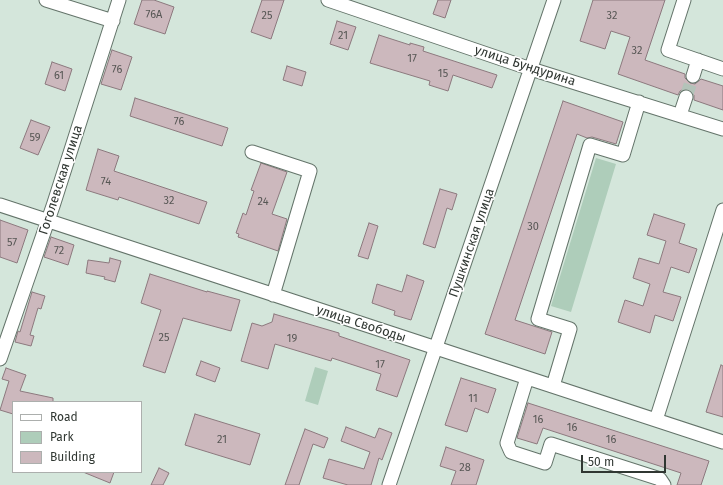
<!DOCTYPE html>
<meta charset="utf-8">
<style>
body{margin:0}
#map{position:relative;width:723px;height:485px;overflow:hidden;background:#d4e6db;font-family:"Fira Sans",sans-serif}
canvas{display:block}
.legend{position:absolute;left:12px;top:401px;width:130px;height:72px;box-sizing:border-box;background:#fff;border:1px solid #acafad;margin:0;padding:5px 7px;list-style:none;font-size:12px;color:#303732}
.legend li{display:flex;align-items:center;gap:8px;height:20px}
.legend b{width:20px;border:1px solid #acafad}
.scale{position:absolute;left:581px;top:455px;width:85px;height:18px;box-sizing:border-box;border:2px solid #303732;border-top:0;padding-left:5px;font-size:12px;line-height:14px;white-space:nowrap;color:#303732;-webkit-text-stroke:3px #fff;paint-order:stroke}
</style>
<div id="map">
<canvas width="723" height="485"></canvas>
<ul class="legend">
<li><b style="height:5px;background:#fff"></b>Road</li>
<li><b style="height:11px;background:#aecdba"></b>Park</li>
<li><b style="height:11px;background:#ccb8bd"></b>Building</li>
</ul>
<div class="scale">50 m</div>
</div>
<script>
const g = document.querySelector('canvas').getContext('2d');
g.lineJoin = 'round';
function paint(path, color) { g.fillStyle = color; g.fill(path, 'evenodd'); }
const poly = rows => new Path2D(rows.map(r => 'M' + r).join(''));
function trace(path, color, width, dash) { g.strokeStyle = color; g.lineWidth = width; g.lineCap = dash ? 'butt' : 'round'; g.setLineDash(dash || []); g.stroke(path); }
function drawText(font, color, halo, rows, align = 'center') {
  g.font = font + ' "Fira Sans",sans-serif'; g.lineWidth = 3; g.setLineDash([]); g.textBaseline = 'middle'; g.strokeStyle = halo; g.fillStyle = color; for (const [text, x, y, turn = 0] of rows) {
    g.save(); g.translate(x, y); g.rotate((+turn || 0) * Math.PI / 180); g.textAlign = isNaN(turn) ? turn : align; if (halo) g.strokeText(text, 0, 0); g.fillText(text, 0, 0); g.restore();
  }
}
paint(poly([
 [596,158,616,164,571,312,551,306],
 [315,367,328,371,318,405,305,401]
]), '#aecdba');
const building = poly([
 [142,0,154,0,174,7,165,34,134,24,142,0],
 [262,0,284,0,271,39,251,32,262,0],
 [438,0,451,0,445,18,433,14,438,0],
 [593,0,665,0,645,60,685,74,685,78,690,83,695,84,701,79,723,86,723,110,694,100,694,95,689,90,684,89,680,91,678,95,618,74,630,37,611,31,605,49,580,41,593,0],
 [337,21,356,27,348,50,330,44,337,21],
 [379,35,410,45,410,43,424,47,423,51,497,75,492,88,453,75,448,91,429,85,430,81,370,63,379,35],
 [112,50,132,57,121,90,101,84,112,50],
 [52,62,72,69,65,91,45,84,52,62],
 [287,66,306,72,302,86,283,80,287,66],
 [135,98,228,128,222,146,130,116,135,98],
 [563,101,623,122,616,144,592,137,587,138,577,134,515,320,552,332,545,354,485,334,563,101],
 [31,120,50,127,38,155,20,148,31,120],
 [98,149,119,156,114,171,207,202,199,224,119,197,118,200,86,190,98,149],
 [261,163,287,172,272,214,287,219,278,251,238,237,239,234,236,233,243,213,246,215,254,191,251,190,261,163],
 [440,189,457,194,452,210,447,208,435,248,423,244,440,189],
 [654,214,685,224,679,243,697,249,689,273,671,267,663,292,681,297,673,321,655,315,650,333,618,322,625,300,643,306,650,284,633,278,639,258,659,264,666,241,647,235,654,214],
 [0,220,28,230,17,263,0,257,0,220],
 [369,223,378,226,368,259,358,256,369,223],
 [51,237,74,245,68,265,44,257,51,237],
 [110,258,121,261,115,282,104,279,105,277,86,273,88,260,109,263,110,258],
 [150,274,207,292,207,291,240,300,231,331,183,318,165,373,143,366,161,310,141,303,150,274],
 [407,275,424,281,411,320,394,315,395,311,372,303,377,284,402,292,407,275],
 [32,292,45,296,41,309,38,308,30,335,34,336,31,346,15,342,18,331,20,332,32,292],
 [274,314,339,333,339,336,410,360,397,397,376,390,381,374,332,358,331,361,275,344,268,369,241,361,252,323,262,326,272,322,274,314],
 [201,361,220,368,215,382,196,375,201,361],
 [721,365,723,366,723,417,706,412,721,365],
 [6,368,26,375,20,391,53,398,53,402,13,402,13,414,0,410,9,381,2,379,6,368],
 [461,378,496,389,488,413,475,408,467,432,445,425,461,378],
 [528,403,709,461,701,485,677,485,681,473,543,428,537,444,517,438,528,403],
 [195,414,260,434,250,465,185,445,195,414],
 [346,427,375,438,379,428,392,433,382,460,379,458,371,485,348,485,323,478,329,459,364,469,370,452,341,441,346,427],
 [305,429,328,438,324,448,313,444,299,485,285,485,305,429],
 [446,447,484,460,476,485,451,485,456,471,440,466,446,447],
 [159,468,169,473,163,485,151,485,159,468],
 [83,472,114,472,110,483,83,472]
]);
paint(building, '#ccb8bd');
trace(building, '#8c797e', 1);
trace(poly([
 [686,97,693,76]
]), '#b3c3b9', 13, [13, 6]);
const minor = poly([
 [46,0,113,21],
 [328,0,531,69,723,129],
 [684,0,668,50,723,69],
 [693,76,698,60],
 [680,115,686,97],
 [252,152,310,171,273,295],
 [0,205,723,442],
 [0,359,53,206,119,0],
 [527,378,507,443,511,452,545,463,551,444,660,479,664,485],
 [553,386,570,329,538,319,590,145,623,155,639,102],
 [656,420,723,210],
 [389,485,554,0]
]);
trace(minor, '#64746a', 15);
trace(minor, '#fff', 13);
drawText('11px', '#575755', null, [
 ["76А",154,15],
 ["25",267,16],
 ["32",612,16],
 ["21",343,36],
 ["32",637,51],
 ["17",412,59],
 ["76",117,70],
 ["15",443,74],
 ["61",59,76],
 ["76",179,122],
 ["59",35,138],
 ["74",106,182],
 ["32",169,201],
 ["24",263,202],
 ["30",533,227],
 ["57",12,243],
 ["72",59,251],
 ["25",164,338],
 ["19",292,339],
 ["17",380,365],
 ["11",473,399],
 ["16",538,420],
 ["16",572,428],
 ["21",222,440],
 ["16",611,440],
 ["28",465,468]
]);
drawText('13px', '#303732', '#fff', [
 ["улица Бундурина",525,66,18],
 ["Гоголевская улица",61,180,-72],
 ["Пушкинская улица",472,243,-71],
 ["улица Свободы",361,324,18]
]);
</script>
